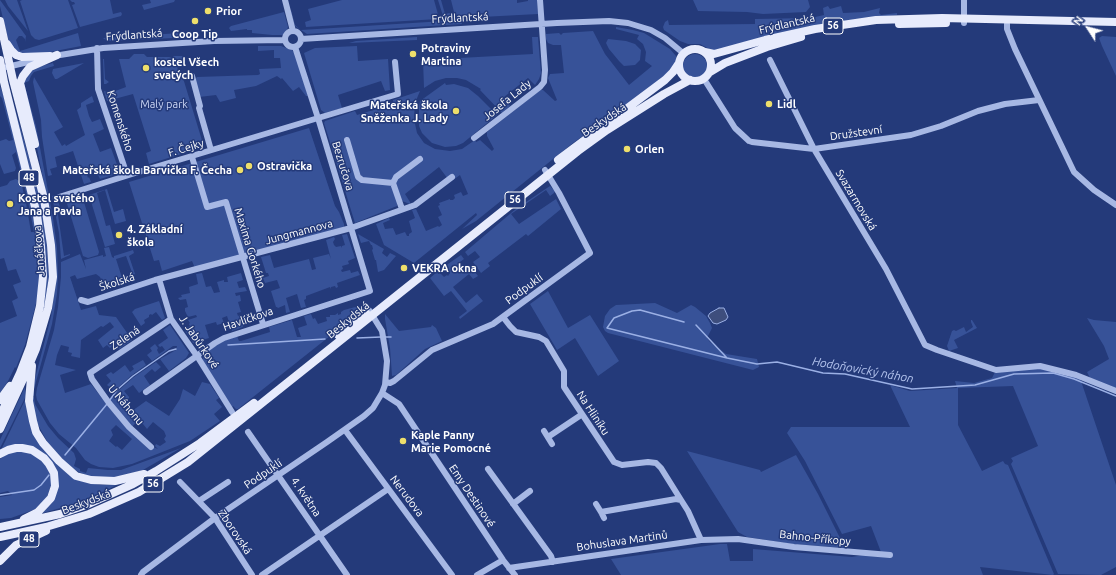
<!DOCTYPE html>
<meta charset="utf-8">
<style>
body{margin:0}
#map{position:relative;width:1116px;height:575px;overflow:hidden;background:#243a7a;font-family:Ubuntu,sans-serif}
canvas{display:block}
.north{position:absolute;left:1068px;top:8px;width:40px;height:40px;-webkit-text-stroke:3px #243a7a;paint-order:stroke;rotate:306deg;font-size:11px;font-weight:700;line-height:16px;text-align:center;color:#fff}
.north::after{content:'';display:block;margin:auto;width:14px;height:18px;background:#fff;clip-path:polygon(50% 0,100% 100%,50% 72%,0 100%)}
</style>
<div id="map">
<canvas width="1116" height="575"></canvas>
<div class="north">N</div>
</div>
<script>
const g = document.querySelector('canvas').getContext('2d');
g.lineJoin = 'round';
function paint(path, color) { g.fillStyle = color; g.fill(path, 'evenodd'); }
const poly = rows => new Path2D(rows.map(r => 'M' + r).join(''));
function trace(path, color, width, dash) { g.strokeStyle = color; g.lineWidth = width; g.lineCap = dash ? 'butt' : 'round'; g.setLineDash(dash || []); g.stroke(path); }
function drawText(font, color, halo, rows, align = 'center') {
  g.font = font + ' Ubuntu,sans-serif'; g.lineWidth = 3; g.setLineDash([]); g.textBaseline = 'middle'; g.strokeStyle = halo; g.fillStyle = color; for (const [text, x, y, turn = 0] of rows) {
    g.save(); g.translate(x, y); g.rotate((+turn || 0) * Math.PI / 180); g.textAlign = isNaN(turn) ? turn : align; if (halo) g.strokeText(text, 0, 0); g.fillText(text, 0, 0); g.restore();
  }
}
paint(poly([
 [0,0,26,36,25,42,25,39,22,36,19,36,16,40,20,51,78,33,81,46,35,55,21,55,9,43,0,6],
 [5,0,17,0,28,31,8,6],
 [22,0,68,0,78,28,39,40,35,39,31,35,20,1],
 [70,0,110,0,113,14,121,12,122,14,121,16,80,27,72,5,75,4,74,2,72,2],
 [150,0,175,0,174,2,144,10,142,5,151,3],
 [342,0,434,0,439,18,438,19,306,27,305,22,311,20,308,9],
 [438,0,441,0,445,14,454,12,451,0,517,0,517,3,528,1,528,0,537,0,538,14,444,19],
 [693,0,808,0,810,7,806,12,763,14,747,12,698,11],
 [828,6,830,9,841,6,843,13,864,12,880,8,879,13,881,15,897,13,897,15,845,21,713,51,700,44,688,44,680,41,664,30,663,27,665,22,668,20,669,25,755,24,755,19,811,18,824,15,823,8],
 [290,10,291,10,295,25,301,30,460,20,462,24,307,34,295,26],
 [284,12,288,27,287,30,283,35,272,35,252,33,252,30,247,30,247,29,231,31,229,28,231,26],
 [616,27,633,30,644,33,670,49,676,56,676,61,673,67,664,77,573,143,476,221,462,229,477,215,476,213,414,263,384,245,376,224,389,218,390,220,383,223,385,229,393,228,396,235,405,232,407,236,409,236,409,234,412,232,409,221,415,218,412,210,416,209,426,231,438,226,439,227,442,225,438,217,442,215,438,206,440,205,439,203,450,199,450,200,453,200,455,198,454,195,461,192,463,196,468,194,460,175,453,180,448,179,439,167,405,194,410,202,410,204,402,201,397,203,397,206,355,223,324,123,325,121,355,111,357,115,393,104,393,100,420,91,415,103,414,119,417,133,424,143,435,149,450,151,462,149,475,140,476,142,480,140,492,151,494,149,487,136,487,132,540,90,543,90,555,101,557,100,548,78,550,74,564,73,561,45,553,45,548,43,546,39,546,34,559,33,561,35,563,33,593,31,605,54,629,85,652,66,645,61,646,52,643,44,637,39,639,35,616,29],
 [180,33,178,36,174,38,107,41,103,38],
 [1102,36,1116,37,1116,76,1102,46,1099,38],
 [417,37,417,40,349,43,356,41],
 [532,37,538,37,541,73,539,79,535,85,528,78,504,97,510,106,502,113,480,90,481,89,466,80,457,78,446,78,435,81,424,88,423,60,533,54],
 [608,39,626,41,635,44,641,50,640,60,635,65,624,66,619,61,609,49,606,43],
 [258,46,281,46,292,50,295,53,308,96,306,96,299,87,293,91,282,78,281,79,277,76,256,86,234,90,236,98,220,102,216,95,199,97,195,80,197,77,258,75,260,74,259,69,281,68,280,58,274,58,274,50,258,51],
 [357,46,358,61,388,59,390,90,385,91,381,81,338,95,342,108,325,113,321,110,304,53,315,48],
 [134,54,144,54,147,57,169,57,172,58,174,56,183,56,183,61,177,61,178,76,174,76,174,78,183,78,204,147,149,164,146,153,151,151,133,94,107,101,105,95,104,91,110,93,126,87,119,59,104,59,105,79,109,82,106,84,104,84,103,59,129,59],
 '683 66a12 12 0 1 1 24 0a12 12 0 1 1-24 0Z',
 [53,63,54,66,34,72,31,76,29,81,24,83,36,126,53,218,57,248,58,275,57,294,52,324,34,389,34,396,31,395,32,390,51,317,56,282,49,209,37,148,23,90,23,81,29,72,37,67],
 [84,63,57,79,55,79,52,73,53,69],
 [34,77,63,127,54,132,62,146,65,144,66,146,85,135,77,110,81,107,81,103,92,96,94,102,86,105,89,116,92,122,100,119,104,129,93,134,100,152,111,148,120,173,100,179,96,171,88,173,87,175,88,178,89,177,91,182,84,184,73,151,55,157,57,167,50,169,52,175,48,176,42,137,41,120,33,82],
 [7,81,41,199,46,230,49,277,42,321,46,276],
 [445,83,446,85,454,84,468,88,478,96,497,115,463,143,456,146,445,147,432,143,422,133,419,126,419,107,420,101],
 [0,86,4,97,34,217,39,270,38,296,25,345,16,368,15,367,8,381,0,393,0,323,17,316,12,301,18,298,13,285,21,282,16,269,8,271,4,258,0,259,0,187,7,185,10,181,16,179,21,182,26,203,31,232,34,232,28,201,16,152,12,155,16,168,15,171,4,174,0,164,0,141,6,139,9,141,13,140,2,98,0,96],
 [309,128,335,206,339,212,344,224,344,228,195,268,192,261,162,271,159,260,154,261,129,182],
 [550,186,555,191,554,193,550,196,546,190,511,214,519,224,556,199,561,209,528,236,526,234,488,263,490,266,481,273,473,262,480,257,475,251,468,256,465,252,517,208],
 [107,189,114,212,123,209,126,221,115,224,105,190,97,193,106,226,110,225,115,244,105,247,89,195],
 [81,192,99,252,98,255,88,258,83,256,65,197],
 [56,195,60,207,57,208,64,256,70,254,70,255,61,259,59,233,52,196],
 [347,234,355,258,348,261,349,264,342,266,343,269,341,270,342,272,350,270,351,273,358,271,360,275,337,283,338,287,336,288,335,286,331,287,331,289,330,287,306,296,306,299,304,300,306,307,301,308,297,294,286,298,290,312,286,313,285,305,278,308,277,307,276,307,271,291,280,288,277,280,265,283,263,278,269,276,268,273,266,273,261,257,270,255,274,268,309,259,312,270,316,269,313,258,329,254,331,259,326,240,334,237,335,239,333,242,334,245,336,247,341,246,342,248,342,246,345,245,342,235],
 [358,234,384,249,382,253,387,257,390,253,396,256,384,270,378,272,376,260,375,260,372,250,373,249,372,245,371,245,369,241,361,243],
 [109,247,112,257,114,258,114,256,133,250,134,253,129,256,135,274,133,275,126,256,116,259,123,281,134,278,135,280,106,290,100,277,96,274,77,279,75,275,70,277,81,310,96,306,99,315,116,317,132,340,119,349,113,342,111,343,112,346,110,348,107,345,103,348,98,340,114,327,110,322,103,327,101,326,81,340,80,358,71,356,72,353,68,352,69,347,61,345,57,355,55,365,76,370,60,375,65,393,91,384,111,410,153,447,158,449,155,446,156,444,160,446,166,442,164,439,166,436,164,431,153,422,147,429,139,419,132,427,110,400,118,391,134,377,156,362,161,367,155,372,152,369,144,376,150,385,139,393,133,385,124,391,129,397,129,408,132,411,146,401,169,416,180,399,183,389,195,396,202,382,210,384,219,398,216,400,222,407,214,414,220,421,190,441,132,464,113,468,99,467,91,464,85,460,76,448,59,434,50,423,37,400,36,395,37,388,54,330,58,307,61,277,61,262,80,254,86,269,84,260,103,255,103,257,106,256,104,248],
 [116,425,132,439,122,450,117,446,116,447,109,441,113,435,111,430],
 [461,255,464,259,460,262,466,269,470,266,478,276,473,279,469,274,453,287,466,303,477,294,483,301,460,319,459,317,467,311,451,291,444,296,430,278,437,272,438,274,440,273,444,277,447,275,448,276,450,273,445,266],
 [202,273,206,287,211,286,214,293,220,292,217,282,224,280,224,282,228,282,227,277,241,273,243,280,237,282,239,288,245,287,247,291,235,293,236,296,240,295,241,301,238,302,241,312,237,313,238,316,240,315,243,327,232,331,227,316,222,318,224,323,217,325,216,322,205,325,209,338,193,343,184,329,190,326,189,324,190,323,188,320,197,317,196,315,188,317,185,311,185,308,188,307,186,299,180,300,178,298,182,297,181,295,190,293,189,287,198,284,196,274],
 [548,291,568,328,590,315,619,361,598,376,575,338,557,350,530,304],
 [159,301,165,318,162,320,156,312,152,315,151,314,149,315,149,317,144,320,145,323,141,326,132,312,135,309],
 [655,303,677,313,691,305,695,307,706,316,710,323,712,328,707,338,710,342,726,354,757,359,759,367,753,370,608,333,605,331,603,327,605,316,610,309,616,305],
 [359,306,360,309,340,328,238,409,236,409,233,406,232,407,203,361,203,356,205,353,223,341,237,336,239,341,241,341,270,332,269,327,292,320,297,337,301,337,298,328,307,325,304,316,311,314,313,319,315,318,318,324,327,321,326,317,330,317,330,315,335,315,338,313,338,315,341,314,341,312,344,310],
 [385,314,399,331,431,327,432,325,436,328,442,341,425,349,396,375,392,376,390,348,385,319],
 [1087,318,1094,320,1116,322,1116,389,1091,380,1087,372,1109,359,1104,346],
 [971,320,972,320,977,328,954,340,958,348,949,351,947,346,952,331,954,330,956,331,964,327,966,332,973,327,971,322],
 [170,325,189,353,186,358,169,371,160,359,176,350,177,346,173,346,152,361,147,355,152,351,150,348,155,344,158,348,157,350,159,354,165,350,162,346,160,347,158,345,168,338,163,330],
 [143,360,146,365,132,375,114,391,107,385,111,381,106,375,111,372,113,374,125,365,130,372,134,369,132,366],
 [1040,368,1080,378,1116,485,1116,567,1101,575,1058,574,1011,464,1013,461,1011,458,1038,446,1013,386,958,388,958,425,982,471,1003,461,1005,464,1008,465,1054,574,1053,575,980,567,983,575,621,575,611,559,720,544,727,544,730,561,753,561,753,549,852,557,881,552,871,526,842,534,805,461,787,433,791,427,910,427,890,385,910,391,957,388,955,381,974,383,992,378,995,372],
 [25,387,26,396,0,448,0,440],
 [34,397,35,404,48,426,58,438,74,453,76,459,74,466,80,469,80,471,86,473,88,468,108,470,121,470,181,448,143,470,115,478,89,477,71,468,48,443,36,421,31,398],
 [26,398,31,426,85,482,100,485,118,484,102,493,81,502,43,513,58,489,38,450,1,450],
 [15,451,30,452,42,460,52,475,52,482,47,497,36,509,11,518,0,519,0,497,12,495,8,491,0,493,0,459,3,457,3,456],
 [687,451,760,470,761,472,796,455,818,494,845,548,792,544,747,537,738,532]
]), '#375298');
const water = poly([
 [719,308,724,308,728,317,726,320,717,324,713,323,708,316,710,313,719,308]
]);
paint(water, '#3e4e7d');
trace(water, '#9bb0e5', 1);
trace(poly([
 [684,322,640,310,632,311,614,318,607,328,727,358,757,364,777,362,823,373,845,374,912,389,975,385,1014,374,1053,373,1074,379,1116,396],
 [696,325,727,358],
 [385,337,391,337],
 [357,338,381,337],
 [228,345,325,339],
 [109,401,118,389,133,376,169,351,176,349],
 [65,455,107,404],
 [0,495,34,490,41,485,49,475]
]), '#9bb0e5', 1.5);
trace(poly([
 [285,0,293,31],
 [964,0,964,23],
 [1007,24,1007,29,1015,49,1074,172,1094,190,1116,205],
 '285 39a8 8 0 1 1 16 0a8 8 0 1 1-16 0Z',
 [301,39,557,23,609,21,628,23,651,30,665,38,683,53],
 [97,48,98,89,127,175],
 [54,56,103,48,214,41,285,40],
 [770,60,814,149,886,269,925,345,937,350,996,370,1040,366,1076,375,1116,391],
 [7,67,41,59],
 [192,76,200,106,199,108,211,150],
 [704,79,735,128,749,141,752,142,814,149,911,135,941,126,978,111,1005,104,1039,100],
 [474,138,540,87,544,82,545,70,540,0],
 [347,140,358,177,362,180,393,183],
 [192,157,207,207,226,202,263,324],
 [59,197,132,174,398,94,395,62],
 [402,209,393,183,396,177,420,159],
 [159,279,171,319,197,356,232,412],
 [81,300,88,302,155,280,351,228,415,205,452,177],
 [503,317,510,326,516,332,539,337,546,341,564,371,564,387,614,462,622,465,648,462,656,463,661,468,681,500],
 [386,382,390,383,394,381,432,350,493,324,590,253,559,193,545,170],
 [146,392,215,343,224,338,370,291,318,118,295,47],
 [382,393,399,404,503,560,515,575],
 [345,430,452,575],
 [544,431,552,444],
 [248,432,347,575],
 [548,437,581,415],
 [151,447,129,427,109,403,92,379,90,373,171,319],
 [488,469,551,556,553,562],
 [180,482,215,518,252,575],
 [199,501,228,482],
 [513,504,530,491],
 [596,504,601,512,604,518],
 [601,512,676,499,681,500,688,511,701,540],
 [509,568,701,540,738,539,794,547,890,555],
 [141,575,143,572,215,518,327,442,364,416,373,408,382,393,385,385,387,361,382,331,369,310],
 [262,575,388,489],
 [477,575,503,560]
]), '#a7b8e4', 6);
trace(poly([
 [0,21,13,80,44,199,51,245,53,277,48,308,36,349,25,375,0,429],
 [899,24,946,23],
 [7,44,11,50,16,55,22,57,50,56],
 '679 65a16 16 0 1 1 32 0a16 16 0 1 1-32 0Z',
 [705,52,714,54,765,40,815,29,876,20,942,18,1116,22],
 [0,60,4,82,37,215,41,246,43,276,40,306,30,347,20,373,0,416],
 [710,72,725,63,767,47,801,37],
 [35,144,20,83,23,76,30,67,57,55],
 [558,160,665,80,673,72,679,63],
 [338,335,366,313],
 [32,366,29,401,33,421,36,432,43,443,59,461,76,476,91,480,115,481,144,474],
 [0,400,10,386],
 [0,454,8,450,16,448,22,448,32,450,44,458,49,464,54,473,55,486,51,498,38,512,24,519],
 [0,527,60,514,86,505,133,484,156,471,200,443,254,403],
 [0,537,46,527,89,514,139,492,188,462,578,151,607,130,664,94,690,80],
 [0,561,16,545,46,531]
]), '#e7ebfc', 8);
for (const [x, y, r, color] of [
 [208,11,4,"#eedf6b"],
 [195,21,4,"#eedf6b"],
 [413,54,4,"#eedf6b"],
 [146,68,4,"#eedf6b"],
 [769,104,4,"#eedf6b"],
 [456,111,4,"#eedf6b"],
 [627,149,4,"#eedf6b"],
 [249,166,4,"#eedf6b"],
 [240,170,4,"#eedf6b"],
 [10,204,4,"#eedf6b"],
 [119,235,4,"#eedf6b"],
 [404,268,4,"#eedf6b"],
 [403,441,4,"#eedf6b"]
]) { const dot = new Path2D(); dot.arc(x, y, r, 0, 2 * Math.PI); g.fillStyle = color; g.fill(dot); trace(dot, '#243a7a', 1.5); }
for (const [x, y, w] of [
 [833,26,20],
 [29,178,20],
 [515,200,20],
 [153,484,20],
 [29,539,20]
]) { const box = new Path2D(); box.roundRect(x - w / 2, y - 8, w, 16, 3); g.fillStyle = '#243a7a'; g.fill(box); trace(box, '#fff', 1); }
drawText('bold 10px', '#fff', null, [
 ["56",833,26],
 ["48",29,178],
 ["56",515,200],
 ["56",153,484],
 ["48",29,539]
]);
drawText('bold 11px', '#fff', '#243a7a', [
 ["Prior",216,11],
 ["Coop Tip",195,34,"center"],
 ["Potraviny",421,48],
 ["Martina",421,61],
 ["kostel Všech",154,62],
 ["svatých",154,75],
 ["Lidl",777,104],
 ["Mateřská škola",448,105,"right"],
 ["Sněženka J. Lady",448,118,"right"],
 ["Orlen",635,149],
 ["Ostravička",257,166],
 ["Mateřská škola Barvička F. Čecha",232,170,"right"],
 ["Kostel svatého",18,198],
 ["Jana a Pavla",18,211],
 ["4. Základní",127,229],
 ["škola",127,242],
 ["VEKRA okna",412,268],
 ["Kaple Panny",411,435],
 ["Marie Pomocné",411,448]
], 'left');
drawText('11px', '#fff', '#243a7a', [
 ["Frýdlantská",460,18,-3],
 ["Frýdlantská",787,24,-13],
 ["Frýdlantská",134,35,-4],
 ["Josefa Lady",507,100,-39],
 ["Beskydská",604,120,-34],
 ["Komenského",120,121,72],
 ["Družstevní",856,133,-8],
 ["F. Čejky",186,148,-17],
 ["Bezručova",343,166,73],
 ["Svazarmovská",856,200,59],
 ["Jungmannova",299,232,-15],
 ["Maxima Gorkého",250,248,73],
 ["Janáčkova",39,251,-94],
 ["Školská",117,282,-18],
 ["Podpuklí",524,289,-36],
 ["Havlíčkova",248,319,-19],
 ["Beskydská",348,320,-39],
 ["Zelená",125,338,-34],
 ["J. Jabůrkové",199,342,56],
 ["U Náhonu",126,405,50],
 ["Na Hliníku",593,413,57],
 ["Podpuklí",263,474,-34],
 ["Nerudova",407,496,53],
 ["Emy Destinové",472,496,56],
 ["4. května",306,497,56],
 ["Beskydská",86,502,-21],
 ["Zborovská",235,532,56],
 ["Bahno-Příkopy",815,538,6],
 ["Bohuslava Martinů",622,541,-8]
]);
drawText('11px', '#cad5f4', '#243a7a', [
 ["Malý park",164,104]
]);
drawText('italic 12px', '#b2c2ec', '#243a7a', [
 ["Hodoňovický náhon",863,370,10]
]);
</script>
